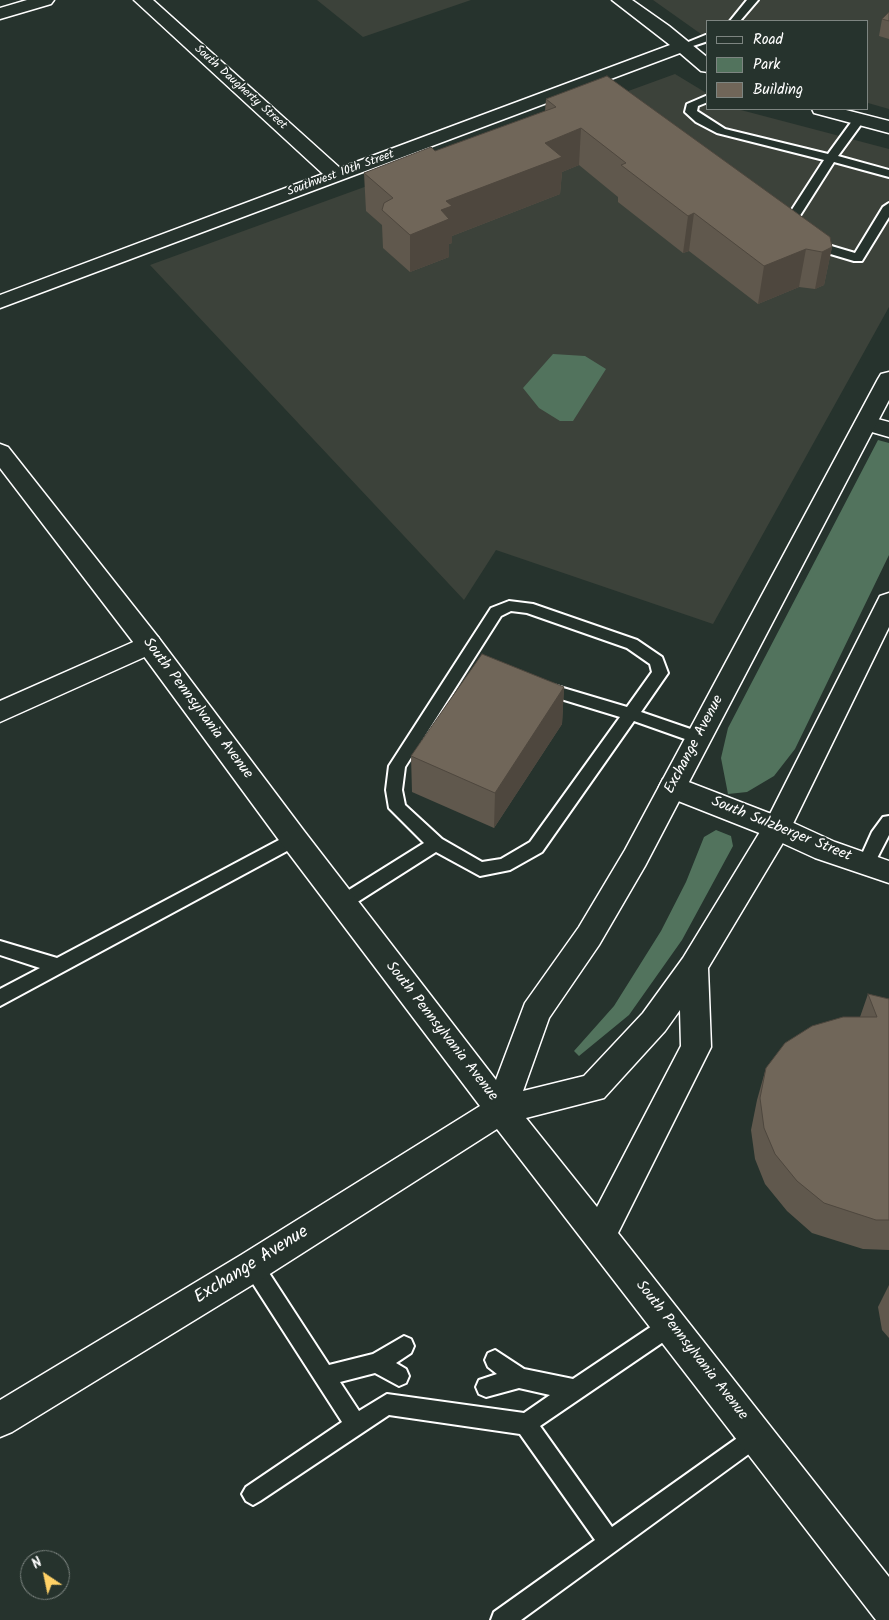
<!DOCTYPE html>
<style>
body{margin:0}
#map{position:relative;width:889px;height:1620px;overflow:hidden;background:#26332d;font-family:Kalam,sans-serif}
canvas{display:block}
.legend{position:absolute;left:706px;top:20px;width:162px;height:90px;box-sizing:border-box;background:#26332d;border:1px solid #7d8581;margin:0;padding:6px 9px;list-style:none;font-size:15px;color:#fff}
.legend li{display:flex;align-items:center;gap:10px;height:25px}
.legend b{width:25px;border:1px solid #7d8581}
.north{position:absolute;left:20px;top:1550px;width:50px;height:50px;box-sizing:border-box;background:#26332d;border:1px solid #7d8581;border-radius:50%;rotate:326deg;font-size:14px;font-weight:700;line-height:20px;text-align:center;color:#fff}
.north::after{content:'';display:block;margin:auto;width:18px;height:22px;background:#ffd166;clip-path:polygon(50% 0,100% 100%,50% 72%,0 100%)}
</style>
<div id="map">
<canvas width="889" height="1620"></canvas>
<ul class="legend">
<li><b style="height:6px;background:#26332d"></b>Road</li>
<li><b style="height:14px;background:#52735d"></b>Park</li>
<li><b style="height:14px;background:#706659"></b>Building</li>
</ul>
<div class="north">N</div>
</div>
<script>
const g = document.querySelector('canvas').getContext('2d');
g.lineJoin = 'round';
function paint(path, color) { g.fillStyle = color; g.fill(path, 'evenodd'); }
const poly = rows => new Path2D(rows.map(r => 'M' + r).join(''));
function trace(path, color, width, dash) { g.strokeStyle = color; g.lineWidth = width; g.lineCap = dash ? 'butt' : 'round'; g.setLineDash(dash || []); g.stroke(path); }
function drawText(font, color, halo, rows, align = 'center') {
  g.font = font + ' Kalam,sans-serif'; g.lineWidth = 4; g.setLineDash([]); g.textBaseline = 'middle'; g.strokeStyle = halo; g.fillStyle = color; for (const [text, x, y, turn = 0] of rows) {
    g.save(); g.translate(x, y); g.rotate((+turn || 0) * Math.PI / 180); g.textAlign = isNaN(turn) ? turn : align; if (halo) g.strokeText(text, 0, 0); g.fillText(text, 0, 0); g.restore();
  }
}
paint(poly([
 [317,0,471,0,363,37],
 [653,0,889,0,889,109,868,103,868,21,708,21,708,39],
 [675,74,708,94,708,109,737,109,889,149,889,307,713,624,496,550,464,600,150,265]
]), '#3c423a');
paint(poly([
 [553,354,585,356,606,369,573,421,560,421,539,408,523,388],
 [878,440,889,443,889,555,795,749,774,776,747,792,728,794,721,758,728,728],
 [716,830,731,836,733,846,682,940,629,1015,579,1056,574,1051,614,1006,661,931,686,882,704,837]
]), '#52735d');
const service = poly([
 [747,0,758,0,740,21,730,21,747,0],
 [708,34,708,41,681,50,676,47,708,34],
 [708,95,708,102,698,106,697,111,725,129,828,154,855,117,863,117,865,119,838,156,889,170,889,177,834,162,794,225,798,229,792,233,788,232,782,225,824,160,717,133,696,122,685,112,687,104,708,95],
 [889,203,889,217,862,261,854,261,807,247,805,244,811,240,855,253,883,207,889,203],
 [509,601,533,604,637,640,662,657,668,673,641,712,705,734,707,738,705,742,699,744,634,721,542,852,510,870,480,876,436,852,348,908,342,910,336,908,334,903,336,898,424,843,389,808,386,790,389,766,491,608,509,601],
 [511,611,527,613,627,648,650,664,652,672,627,707,543,682,538,684,535,688,538,692,620,717,530,842,501,859,482,862,442,839,405,805,402,790,405,767,501,616,511,611],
 [889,816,889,835,872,868,866,870,860,868,858,863,872,832,883,817,889,816],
 [294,832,300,834,302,839,300,844,0,1006,0,989,40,968,0,955,0,941,57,958,294,832],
 [253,1257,260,1259,329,1365,373,1354,404,1336,411,1339,414,1346,411,1353,396,1363,406,1369,409,1376,406,1383,399,1386,375,1373,340,1382,359,1411,387,1394,524,1413,550,1395,519,1388,486,1397,479,1394,476,1387,479,1380,497,1374,488,1367,485,1360,488,1353,495,1350,524,1369,573,1379,664,1318,671,1315,678,1318,681,1325,678,1332,540,1426,612,1527,750,1429,757,1426,764,1429,767,1436,764,1443,521,1620,491,1620,494,1612,595,1540,520,1434,389,1415,260,1501,253,1505,246,1501,242,1494,246,1487,342,1422,246,1273,243,1266,246,1259,253,1257]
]);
const minor = poly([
 [27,0,54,0,51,4,0,19,0,8,27,0],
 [134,0,153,0,340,168,670,45,612,0,632,0,669,26,708,58,708,72,701,71,680,53,0,308,0,295,323,174,134,0],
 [812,109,842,109,889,121,889,133,814,113,812,109],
 [866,416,889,422,889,437,858,428,855,423,858,418,866,416],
 [149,635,158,637,162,644,158,651,0,722,0,701,149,635],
 [673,776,787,820,835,842,889,861,889,883,815,858,767,836,663,795,659,787,663,779,673,776]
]);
const secondary = poly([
 [889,372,889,400,645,866,599,945,549,1018,523,1091,584,1076,643,1013,683,958,766,822,877,602,880,596,889,593,889,627,787,836,708,968,711,1047,618,1233,889,1577,889,1620,876,1620,497,1129,265,1277,12,1432,0,1437,0,1400,241,1255,480,1106,284,847,140,651,0,468,0,444,8,447,158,637,304,831,496,1080,525,1003,579,927,625,850,878,379,881,374,889,372],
 [680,1010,681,1046,597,1207,526,1118,604,1098,665,1031,680,1010]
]);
trace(service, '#fff', 4);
trace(minor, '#fff', 3);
trace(secondary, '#fff', 3);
paint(service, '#26332d');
paint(minor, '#26332d');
paint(secondary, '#26332d');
paint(poly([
 [889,12,889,39,879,36,882,19],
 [546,99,832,247,824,285,815,289,799,287,758,304,689,251,683,253,618,202,618,197,579,165,562,172,560,194,452,236,452,243,449,244,449,257,410,272,383,248,382,225,366,211,364,173,435,151,545,111],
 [564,687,562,724,494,828,412,792,411,756],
 [868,994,889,999,889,1250,863,1249,812,1233,787,1211,765,1184,755,1159,751,1130,757,1100,766,1068,860,1017],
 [889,1285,889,1338,882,1330,878,1307]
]), '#60584d');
paint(poly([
 [581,128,579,165,562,172,560,194,452,236,452,243,449,244,449,257,410,272,410,235,441,210,446,201,545,143],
 [694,213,689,251,683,253,688,216],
 [832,247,824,285,815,289,822,252],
 [806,249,799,287,758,304,764,266],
 [564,687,562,724,494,828,495,793]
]), '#4e473e');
const building = poly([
 [889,12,889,21,882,19,889,12],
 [607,76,830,237,832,247,822,252,806,249,764,266,694,213,688,216,621,165,626,163,581,128,545,143,562,157,446,201,452,206,441,210,449,219,410,235,382,210,384,203,393,198,364,173,431,147,435,151,556,107,546,99,607,76],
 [482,654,564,687,495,793,411,756,482,654],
 [868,994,889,999,889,1220,876,1220,824,1203,797,1181,775,1154,764,1128,760,1098,766,1068,785,1043,812,1026,843,1017,877,1017,868,994]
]);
paint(building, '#706659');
trace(building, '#4e473e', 1);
drawText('12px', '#fff', '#26332d', [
 ["South Daugherty Street",240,88,42],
 ["Southwest 10th Street",341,174,-20]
]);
drawText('15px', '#fff', '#26332d', [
 ["South Pennsylvania Avenue",197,709,53],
 ["Exchange Avenue",695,745,-62],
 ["South Sulzberger Street",781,830,22],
 ["South Pennsylvania Avenue",441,1032,52],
 ["South Pennsylvania Avenue",691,1351,52]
]);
drawText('18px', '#fff', '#26332d', [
 ["Exchange Avenue",252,1266,-32]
]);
</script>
